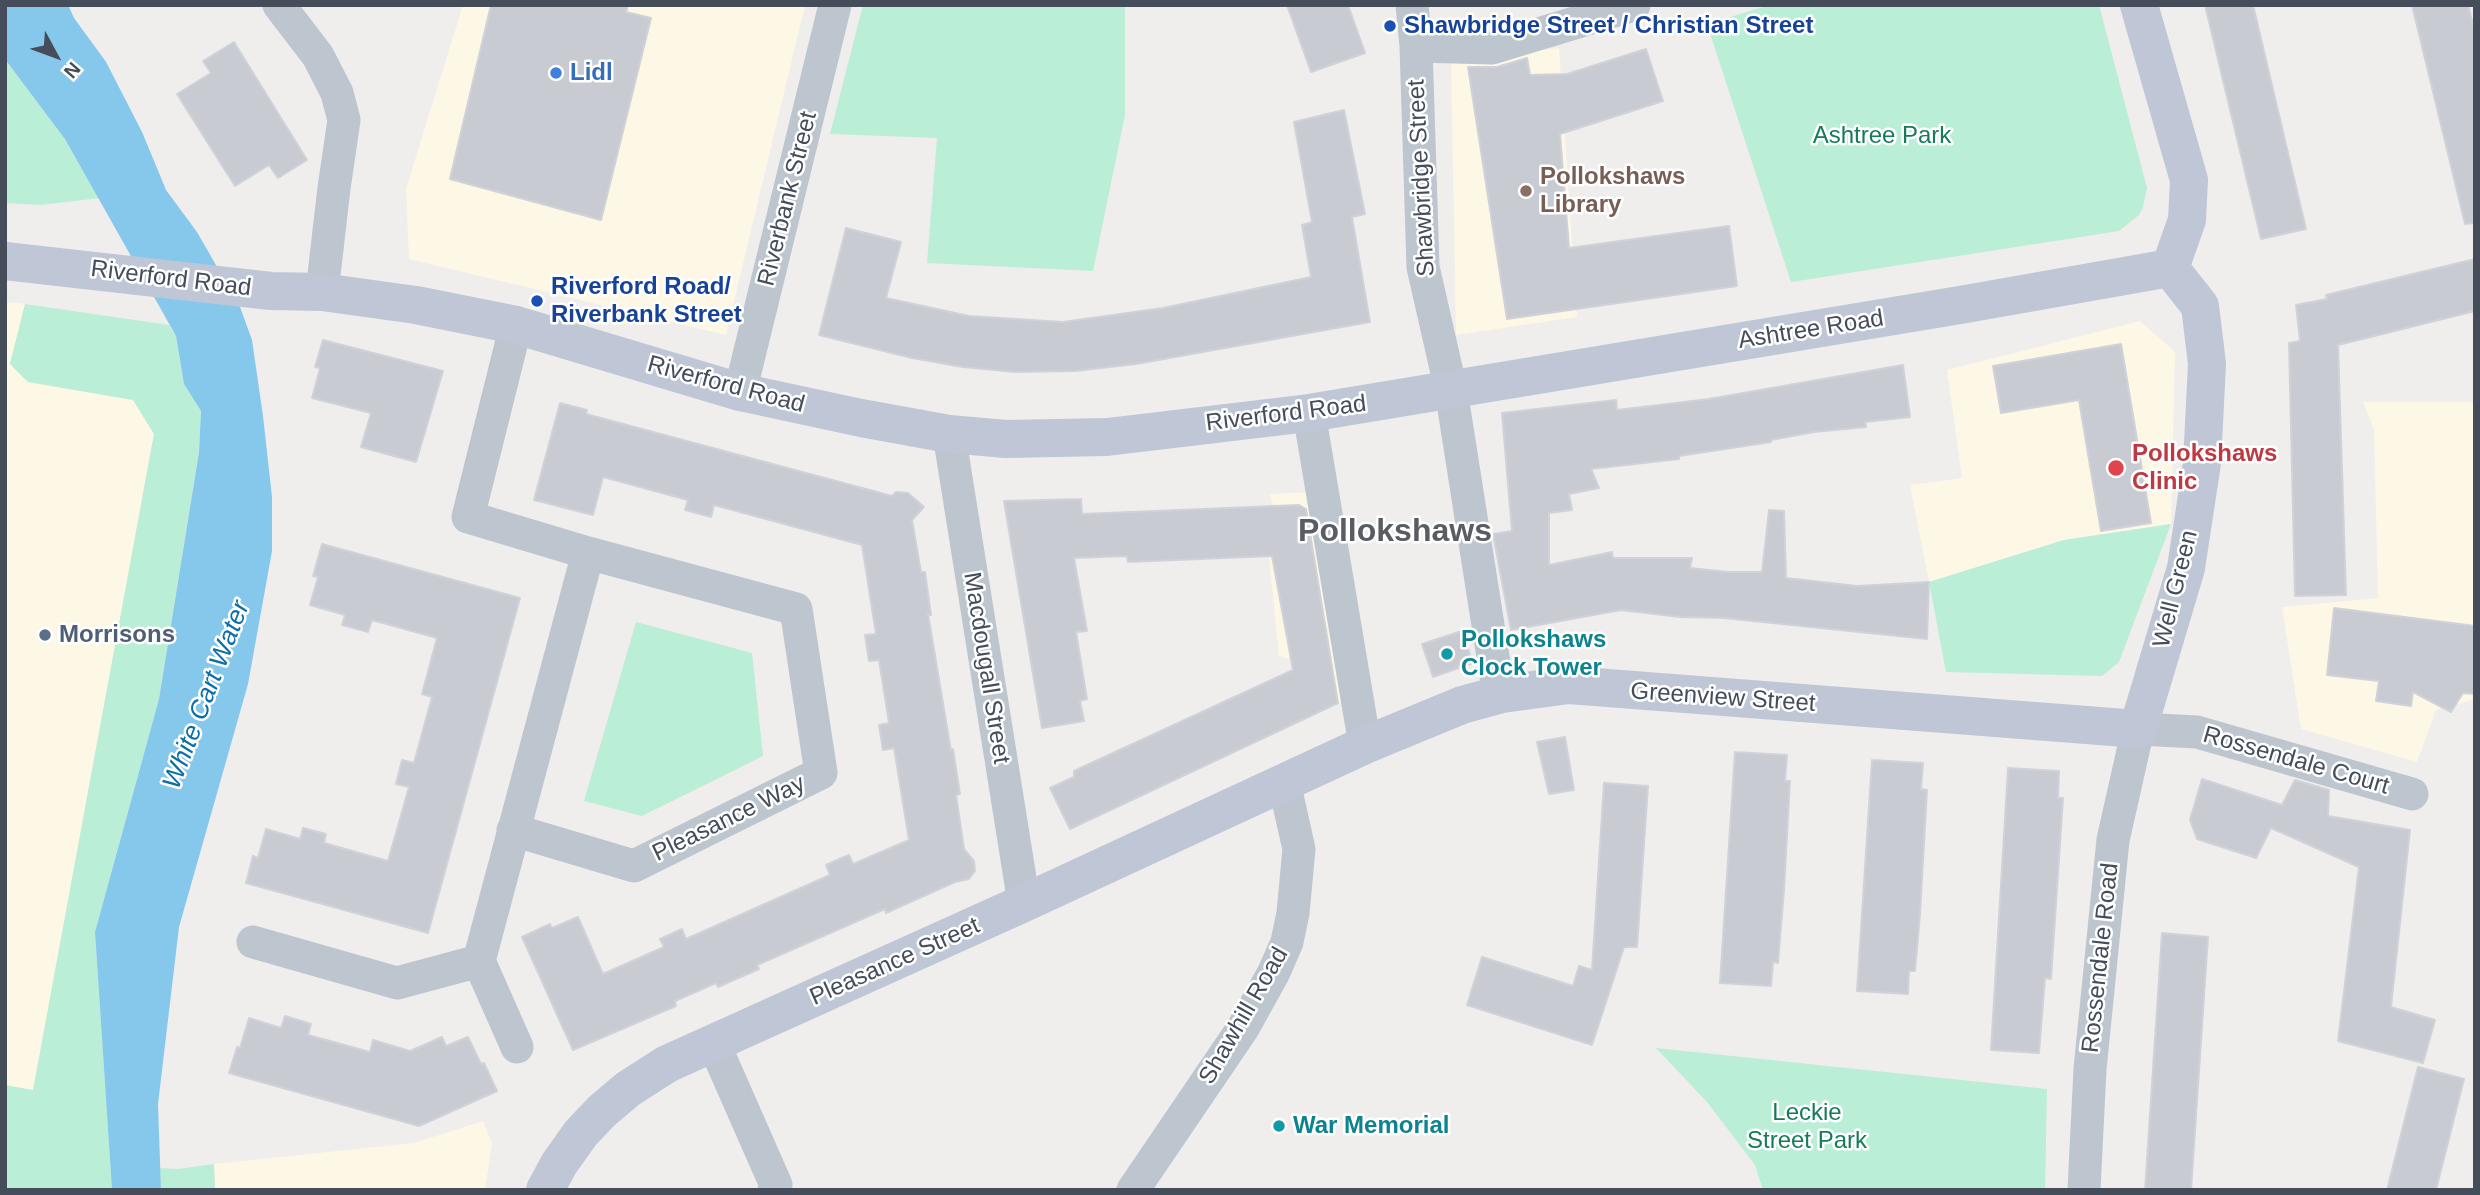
<!DOCTYPE html>
<style>
body{margin:0}
#map{position:relative;width:2480px;height:1195px;overflow:hidden;background:#f0eded;font-family:Helvetica,sans-serif}
canvas{display:block}
.frame{position:absolute;inset:0;border:7px solid #454d5a;pointer-events:none}
.north{position:absolute;left:21px;top:21px;width:70px;height:70px;-webkit-text-stroke:5px #fff;paint-order:stroke;rotate:131deg;font-size:19px;font-weight:700;line-height:28px;text-align:center;color:#454d5a}
.north::after{content:'';display:block;margin:auto;width:24px;height:32px;background:#454d5a;clip-path:polygon(50% 0,100% 100%,50% 72%,0 100%)}
</style>
<div id="map">
<canvas width="2480" height="1195"></canvas>
<div class="frame"></div>
<div class="north">N</div>
</div>
<script>
const g = document.querySelector('canvas').getContext('2d');
g.lineJoin = 'round';
function paint(path, color) { g.fillStyle = color; g.fill(path, 'evenodd'); }
const poly = rows => new Path2D(rows.map(r => 'M' + r).join(''));
function trace(path, color, width, dash) { g.strokeStyle = color; g.lineWidth = width; g.lineCap = dash ? 'butt' : 'round'; g.setLineDash(dash || []); g.stroke(path); }
function drawText(font, color, halo, rows, align = 'center') {
  g.font = font + ' Helvetica,sans-serif'; g.lineWidth = 5; g.setLineDash([]); g.textBaseline = 'middle'; g.strokeStyle = halo; g.fillStyle = color; for (const [text, x, y, turn = 0] of rows) {
    g.save(); g.translate(x, y); g.rotate((+turn || 0) * Math.PI / 180); g.textAlign = isNaN(turn) ? turn : align; if (halo) g.strokeText(text, 0, 0); g.fillText(text, 0, 0); g.restore();
  }
}
paint(poly([
 [463,5,805,5,726,335,409,259,406,189],
 [1559,48,1577,317,1456,335,1451,59],
 [5,302,25,304,10,364,28,382,133,400,154,434,33,1091,5,1085],
 [2140,321,2175,352,2171,524,2064,540,1929,582,1910,485,1962,478,1947,370],
 [2363,402,2475,402,2475,699,2436,710,2417,762,2301,729,2282,607,2378,598,2374,429],
 [1312,492,1342,701,1335,705,1316,666,1279,656,1269,557,1274,506,1269,494],
 [483,1121,492,1143,485,1190,215,1190,214,1164,414,1143]
]), '#fcf8e5');
paint(poly([
 [5,5,68,5,74,18,106,62,142,132,166,190,41,205,5,203],
 [863,5,1125,5,1125,115,1093,271,927,263,937,138,830,134],
 [1770,5,2099,5,2147,188,2143,207,2139,215,2119,231,1791,282,1707,24],
 [25,304,169,325,176,336,184,384,201,411,199,451,159,699,95,932,112,1190,5,1190,5,1085,33,1090,154,434,133,400,28,382,10,364],
 [2171,524,2119,662,2102,676,1946,672,1929,582,2064,540],
 [636,622,752,653,763,756,642,816,584,801],
 [1656,1048,2047,1089,2045,1190,1763,1190,1755,1165,1707,1102],
 [214,1164,215,1190,161,1190,160,1168,178,1169]
]), '#baeed6');
paint(poly([
 [5,5,68,5,74,18,106,62,142,132,166,190,197,232,240,307,252,340,263,416,272,497,272,551,248,684,179,927,158,1104,161,1190,112,1190,95,932,159,699,199,452,201,411,184,384,176,336,65,139,5,59]
]), '#86c7ec');
const building = poly([
 [491,5,628,5,626,12,651,18,601,220,450,179,491,5],
 [1287,5,1348,5,1365,53,1311,72,1287,5],
 [2205,5,2253,5,2306,229,2261,239,2205,5],
 [2412,5,2468,5,2475,32,2475,223,2465,224,2412,5],
 [234,42,307,160,278,178,269,165,235,186,177,94,211,73,203,61,234,42],
 [1646,49,1663,101,1560,134,1569,248,1729,226,1737,286,1507,319,1468,67,1497,67,1527,58,1530,75,1567,74,1646,49],
 [1344,110,1365,214,1352,217,1370,322,1136,364,1075,371,1015,372,963,367,912,358,819,335,846,228,901,242,886,298,969,316,1063,322,1163,308,1311,277,1302,225,1312,222,1294,122,1344,110],
 [2475,259,2475,311,2338,345,2346,595,2295,596,2289,343,2300,341,2296,305,2327,299,2326,295,2475,259],
 [323,340,443,371,416,462,361,447,371,413,312,398,320,368,315,367,323,340],
 [2121,344,2151,523,2101,531,2079,400,2001,413,1993,366,2121,344],
 [1903,365,1910,417,1865,422,1866,427,1814,432,1771,440,1771,442,1679,456,1679,459,1591,469,1599,488,1569,494,1572,510,1549,513,1549,565,1612,552,1613,558,1692,558,1690,568,1728,572,1762,572,1769,510,1784,511,1786,578,1857,586,1929,582,1927,639,1724,618,1680,617,1621,610,1511,630,1493,534,1512,531,1502,413,1616,400,1617,410,1709,399,1903,365],
 [560,403,587,410,586,414,892,496,896,492,908,493,924,507,912,520,921,572,925,572,931,615,928,614,951,751,953,749,960,794,956,795,964,849,974,861,975,871,969,879,955,882,886,913,885,909,757,965,759,969,718,987,716,983,675,1001,676,1006,573,1050,522,937,550,924,552,928,578,917,603,974,664,947,660,939,682,929,686,939,830,875,826,865,837,860,849,855,853,864,909,840,894,748,883,750,879,725,889,723,879,660,869,661,865,635,876,634,862,545,714,505,711,517,685,510,688,500,603,477,593,515,534,500,560,403],
 [1081,499,1082,514,1299,505,1306,509,1338,703,1070,829,1050,788,1074,777,1074,771,1293,670,1272,556,1128,562,1127,556,1074,558,1087,631,1076,632,1087,699,1080,701,1084,721,1042,728,1004,501,1081,499],
 [322,544,520,598,428,933,246,883,253,856,258,858,266,829,300,839,303,828,326,834,324,843,388,861,409,787,396,784,402,760,414,763,432,697,422,694,437,638,372,620,368,632,342,625,345,615,310,605,318,577,313,576,322,544],
 [2334,608,2475,626,2475,694,2463,693,2451,712,2413,692,2411,706,2376,701,2379,681,2327,675,2334,608],
 [1462,631,1473,663,1433,677,1422,644,1462,631],
 [1565,737,1574,790,1549,794,1537,742,1565,737],
 [1735,752,1787,755,1785,781,1790,781,1784,890,1778,963,1773,962,1771,986,1720,983,1735,752],
 [1872,760,1923,763,1921,789,1927,790,1920,914,1915,971,1909,971,1908,994,1857,991,1872,760],
 [2008,768,2059,771,2058,798,2063,798,2051,979,2045,978,2039,1053,1991,1050,2008,768],
 [2202,779,2282,805,2295,780,2329,790,2328,816,2410,830,2391,1007,2435,1020,2423,1063,2338,1041,2359,867,2271,828,2256,858,2197,839,2190,820,2202,779],
 [1604,783,1648,786,1637,947,1624,947,1592,1045,1467,1005,1482,957,1573,986,1579,966,1592,970,1604,783],
 [2162,933,2208,937,2191,1190,2145,1190,2162,933],
 [285,1016,311,1024,308,1035,370,1052,373,1040,410,1051,442,1037,446,1046,468,1037,481,1064,484,1063,497,1091,419,1126,229,1073,237,1047,240,1048,249,1018,281,1028,285,1016],
 [2418,1067,2464,1079,2436,1190,2387,1190,2418,1067]
]);
paint(building, '#c9cbd3');
trace(building, '#d1d2d9', 2);
trace(poly([
 [279,5,318,56,337,93,344,120,334,188,322,292],
 [1412,5,1416,46,1423,267,1451,390,1499,695],
 [1416,46,1492,48,1634,5],
 [516,325,468,517,588,553,479,961,517,1047],
 [740,392,835,5],
 [1309,413,1365,745],
 [949,434,1024,903],
 [513,830,634,866,821,773,796,609,588,553],
 [253,942,397,983,479,961],
 [714,1044,776,1185,774,1190],
 [1133,1190,1243,1028,1274,972,1287,942,1293,913,1299,849,1284,782],
 [2084,1190,2090,1069,2113,840,2138,729,2197,732,2412,794]
]), '#bdc5cf', 33);
trace(poly([
 [2139,5,2189,180,2187,220,2170,268],
 [5,261,271,291,322,292,416,305,516,325,740,392,861,418,949,434,1006,439,1107,437,1309,413,1960,305,2170,268],
 [545,1190,559,1164,581,1133,602,1111,628,1089,667,1064,1024,903,1365,745,1462,705,1502,694,1569,685,2138,729,2186,568,2202,463,2207,364,2200,306,2170,268]
]), '#bfc7d6', 38);
for (const [x, y, r, color] of [
 [1390,26,7,"#1a4fb4"],
 [556,73,7,"#3f7fe0"],
 [1526,191,7,"#8d6e63"],
 [537,301,7,"#1a4fb4"],
 [2116,468,9,"#e0444e"],
 [45,635,7,"#5c6f8a"],
 [1447,654,7,"#0f9aa8"],
 [1279,1126,7,"#0f9aa8"]
]) { const dot = new Path2D(); dot.arc(x, y, r, 0, 2 * Math.PI); g.fillStyle = color; g.fill(dot); trace(dot, '#fff', 2.5); }
drawText('bold 24px', '#164399', '#fff', [
 ["Shawbridge Street / Christian Street",1404,26],
 ["Riverford Road/",551,287],
 ["Riverbank Street",551,315]
], 'left');
drawText('bold 24px', '#366cbe', '#fff', [
 ["Lidl",570,73]
], 'left');
drawText('24px', '#167b58', '#fff', [
 ["Ashtree Park",1882,136],
 ["Leckie",1807,1113],
 ["Street Park",1807,1141]
]);
drawText('bold 24px', '#785e54', '#fff', [
 ["Pollokshaws",1540,177],
 ["Library",1540,205]
], 'left');
drawText('24px', '#454d5a', '#fff', [
 ["Shawbridge Street",1422,178,-93],
 ["Riverbank Street",788,199,-76],
 ["Riverford Road",171,279,7],
 ["Ashtree Road",1811,330,-9],
 ["Riverford Road",726,385,15],
 ["Riverford Road",1286,414,-7],
 ["Well Green",2176,589,-76],
 ["Macdougall Street",986,668,81],
 ["Greenview Street",1723,698,4],
 ["Rossendale Court",2296,761,16],
 ["Pleasance Way",729,819,-26],
 ["Rossendale Road",2101,958,-84],
 ["Pleasance Street",895,962,-24],
 ["Shawhill Road",1244,1016,-60]
]);
drawText('bold 24px', '#be3a42', '#fff', [
 ["Pollokshaws",2132,454],
 ["Clinic",2132,482]
], 'left');
drawText('bold 24px', '#4e5e75', '#fff', [
 ["Morrisons",59,635]
], 'left');
drawText('bold 24px', '#0d838f', '#fff', [
 ["Pollokshaws",1461,640],
 ["Clock Tower",1461,668],
 ["War Memorial",1293,1126]
], 'left');
drawText('italic 26px', '#0b6ea7', '#fff', [
 ["White Cart Water",207,695,-69]
]);
drawText('bold 32px', '#595c62', '#fff', [
 ["Pollokshaws",1395,532]
]);
</script>
